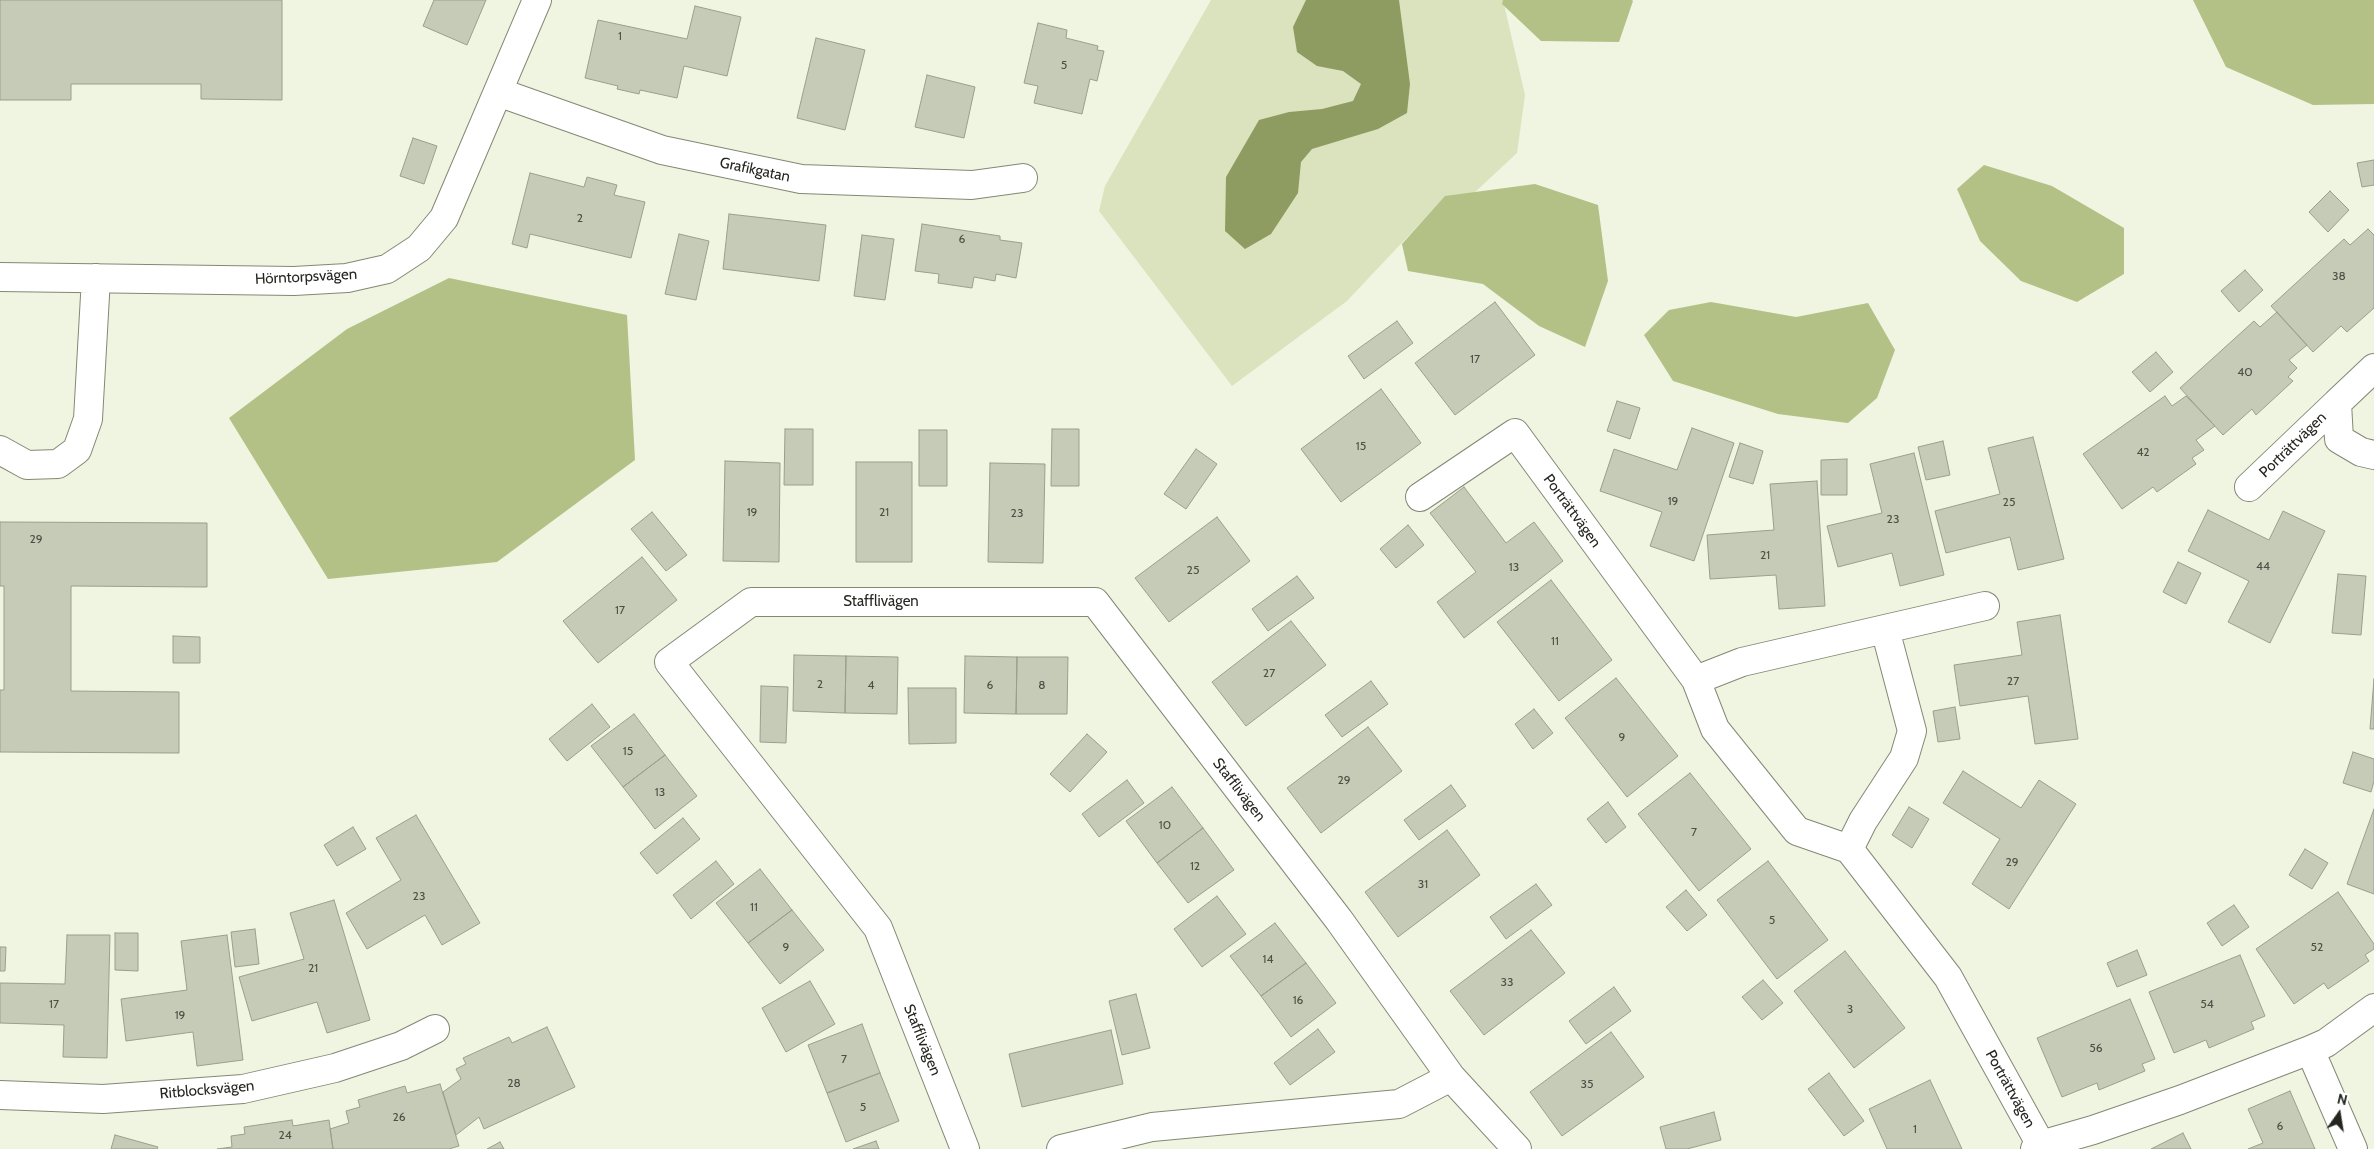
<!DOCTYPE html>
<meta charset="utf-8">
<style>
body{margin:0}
#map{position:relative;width:2374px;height:1149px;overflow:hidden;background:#eff5e0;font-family:Cabin,sans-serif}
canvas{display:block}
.north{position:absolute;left:2314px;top:1089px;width:50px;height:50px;-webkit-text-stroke:4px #fff;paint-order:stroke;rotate:13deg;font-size:14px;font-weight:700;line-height:20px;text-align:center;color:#24271f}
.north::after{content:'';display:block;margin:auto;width:18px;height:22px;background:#24271f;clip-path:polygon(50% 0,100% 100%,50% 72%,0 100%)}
</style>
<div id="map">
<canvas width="2374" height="1149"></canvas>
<div class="north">N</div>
</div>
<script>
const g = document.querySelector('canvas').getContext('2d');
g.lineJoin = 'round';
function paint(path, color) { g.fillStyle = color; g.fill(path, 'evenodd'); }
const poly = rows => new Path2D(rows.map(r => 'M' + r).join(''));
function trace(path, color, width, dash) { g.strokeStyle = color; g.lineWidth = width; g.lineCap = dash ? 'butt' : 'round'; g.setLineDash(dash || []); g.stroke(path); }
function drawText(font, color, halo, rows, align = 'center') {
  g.font = font + ' Cabin,sans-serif'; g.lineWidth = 5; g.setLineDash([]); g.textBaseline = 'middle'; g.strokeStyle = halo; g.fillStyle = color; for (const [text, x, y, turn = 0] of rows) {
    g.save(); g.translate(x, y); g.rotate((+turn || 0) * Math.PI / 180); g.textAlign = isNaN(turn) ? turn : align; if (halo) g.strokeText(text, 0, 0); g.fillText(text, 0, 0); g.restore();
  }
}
paint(poly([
 [1211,0,1503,0,1525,95,1517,153,1474,193,1445,197,1347,301,1232,386,1099,211,1105,186]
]), '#dae3be');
paint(poly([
 [1503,0,1632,0,1633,1,1619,42,1541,41,1502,4],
 [2193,0,2374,0,2374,104,2313,105,2226,67],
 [1984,165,2052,186,2124,228,2124,274,2077,302,2021,281,1980,241,1957,189],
 [1535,184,1598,205,1608,281,1585,347,1539,326,1483,284,1408,271,1402,244,1445,196],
 [449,278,627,315,635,460,497,562,328,579,229,418,347,329],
 [1711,302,1796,317,1868,303,1895,350,1877,398,1848,423,1778,414,1673,381,1644,335,1669,310]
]), '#b3c186');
paint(poly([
 [1306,0,1399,0,1410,84,1407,113,1378,129,1312,149,1301,162,1298,193,1271,234,1245,249,1225,231,1226,177,1259,120,1289,112,1322,109,1353,101,1361,84,1343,71,1317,66,1297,52,1293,27]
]), '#8e9c62');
const building = poly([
 [0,0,282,0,282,100,201,99,201,84,71,84,71,100,0,100,0,0],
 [434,0,486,0,467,45,423,26,434,0],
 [695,6,741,17,727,76,684,66,677,98,640,90,639,94,617,89,618,86,585,78,598,20,687,39,695,6],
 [1038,23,1067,30,1066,38,1098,46,1097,50,1104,51,1097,81,1090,79,1082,114,1034,103,1038,86,1024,83,1038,23],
 [816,38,865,50,845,130,797,118,816,38],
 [927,75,975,87,964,138,915,127,927,75],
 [413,138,437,146,424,184,400,176,413,138],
 [2374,160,2374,185,2362,187,2357,163,2374,160],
 [530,173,584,187,587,177,617,185,614,195,645,202,631,258,530,234,527,248,512,244,530,173],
 [2330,191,2349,210,2328,232,2309,212,2330,191],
 [729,214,826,225,819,281,723,269,729,214],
 [922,224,1000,236,1000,240,1022,243,1016,278,996,274,995,281,974,277,972,288,938,283,939,274,915,271,922,224],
 [2368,229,2374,235,2374,308,2347,332,2341,326,2313,352,2271,306,2344,239,2350,245,2368,229],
 [679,234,709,241,696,300,665,294,679,234],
 [862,235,894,239,885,300,854,296,862,235],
 [2245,270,2263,290,2239,312,2221,291,2245,270],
 [1495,302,1535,355,1455,415,1415,363,1495,302],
 [2277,312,2307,345,2289,360,2297,368,2288,377,2293,381,2256,415,2252,409,2223,435,2180,388,2254,321,2260,327,2277,312],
 [1397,321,1413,343,1364,379,1348,356,1397,321],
 [2156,352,2173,372,2150,392,2132,372,2156,352],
 [1381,389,1421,443,1341,502,1301,449,1381,389],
 [2165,396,2172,406,2186,396,2215,426,2196,440,2204,450,2192,458,2196,464,2157,492,2153,487,2122,509,2083,454,2165,396],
 [1617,401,1640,408,1630,439,1607,431,1617,401],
 [1692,428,1734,443,1694,561,1650,546,1662,512,1600,491,1614,449,1677,470,1692,428],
 [785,429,813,429,813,485,784,485,785,429],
 [1052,429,1079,429,1079,486,1051,486,1052,429],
 [919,430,947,430,947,486,919,486,919,430],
 [2033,437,2064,559,2018,570,2010,537,1946,553,1935,511,2000,494,1988,448,2033,437],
 [1943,441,1950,475,1926,480,1918,447,1943,441],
 [1740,443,1763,451,1753,484,1729,477,1740,443],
 [1196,449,1217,464,1186,509,1164,494,1196,449],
 [1914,453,1944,575,1900,586,1892,553,1838,567,1827,526,1882,513,1870,464,1914,453],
 [1847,459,1847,495,1821,495,1821,460,1847,459],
 [725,461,780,463,779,562,723,561,725,461],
 [856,462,912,462,912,562,856,562,856,462],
 [990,463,1045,464,1043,563,988,562,990,463],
 [1817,481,1825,606,1779,609,1776,575,1710,579,1707,535,1774,530,1770,484,1817,481],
 [1464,487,1506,543,1534,522,1563,561,1464,638,1437,602,1476,572,1430,513,1464,487],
 [2208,510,2269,540,2283,511,2325,531,2270,643,2228,622,2249,581,2188,551,2208,510],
 [652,512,687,555,666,571,631,529,652,512],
 [1217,517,1250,561,1169,622,1135,578,1217,517],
 [0,522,207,523,207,587,71,586,71,691,179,692,179,753,0,752,0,690,4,690,4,586,0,586,0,522],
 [1408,525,1424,545,1396,568,1380,549,1408,525],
 [642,557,677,600,598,663,563,621,642,557],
 [2178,562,2201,573,2186,604,2163,592,2178,562],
 [2338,574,2366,576,2361,635,2332,633,2338,574],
 [1297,576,1314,598,1268,631,1252,609,1297,576],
 [1551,580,1612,660,1559,701,1497,622,1551,580],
 [2060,615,2078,739,2035,744,2028,696,1960,706,1954,665,2022,655,2017,622,2060,615],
 [1291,621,1326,665,1246,726,1212,682,1291,621],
 [173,636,200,637,200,663,173,663,173,636],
 [794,655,846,656,845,713,793,711,794,655],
 [846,656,898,657,897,714,845,713,846,656],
 [965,656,1017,657,1016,714,964,713,965,656],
 [1017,657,1068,657,1067,714,1016,714,1017,657],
 [1616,678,1678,756,1627,797,1565,718,1616,678],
 [2374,679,2374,729,2370,729,2374,679],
 [1371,681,1388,704,1342,737,1325,715,1371,681],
 [761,686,788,687,786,743,760,742,761,686],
 [908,688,956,688,956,743,909,744,908,688],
 [592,704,610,727,567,761,549,739,592,704],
 [1955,707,1960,739,1938,742,1933,711,1955,707],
 [1534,709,1553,733,1533,749,1515,724,1534,709],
 [634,714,665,755,623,787,591,746,634,714],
 [1368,727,1402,771,1321,833,1287,788,1368,727],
 [1087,734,1107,752,1070,792,1050,774,1087,734],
 [2353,752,2374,759,2374,781,2371,792,2343,783,2353,752],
 [665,755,697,796,655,829,623,787,665,755],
 [1963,771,2021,808,2039,780,2076,804,2009,909,1972,884,2000,839,1943,803,1963,771],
 [1690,773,1751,849,1699,891,1638,814,1690,773],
 [1127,780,1144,803,1099,837,1082,814,1127,780],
 [1451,785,1466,806,1419,840,1404,820,1451,785],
 [1172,787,1203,828,1157,863,1126,821,1172,787],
 [1608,802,1626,827,1606,843,1587,819,1608,802],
 [1909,807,1929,819,1912,848,1892,835,1909,807],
 [2374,809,2374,894,2347,884,2374,809],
 [416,815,480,923,442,945,425,915,367,949,346,913,401,880,376,838,416,815],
 [683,818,700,839,657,874,640,853,683,818],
 [353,827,366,849,337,866,324,845,353,827],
 [1203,828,1234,870,1188,903,1157,863,1203,828],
 [1447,830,1480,875,1398,937,1365,892,1447,830],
 [2305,849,2328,863,2312,889,2289,875,2305,849],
 [716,861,734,884,691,919,673,895,716,861],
 [1768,861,1828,940,1777,979,1717,900,1768,861],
 [760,869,792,910,748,943,716,903,760,869],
 [1536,884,1552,905,1506,939,1490,917,1536,884],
 [1686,890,1707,915,1687,931,1666,907,1686,890],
 [2338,892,2374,944,2374,949,2365,955,2369,961,2328,989,2324,983,2294,1004,2256,949,2338,892],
 [1217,896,1246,934,1202,967,1174,929,1217,896],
 [334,900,370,1020,327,1033,317,1002,252,1021,239,977,304,959,290,913,334,900],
 [2234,905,2249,927,2222,946,2207,923,2234,905],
 [792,910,824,950,780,984,748,943,792,910],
 [1275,923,1306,963,1261,996,1230,956,1275,923],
 [255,929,259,964,235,967,231,932,255,929],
 [1531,930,1565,973,1484,1035,1450,991,1531,930],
 [115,933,138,933,138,971,115,970,115,933],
 [67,935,110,935,107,1058,63,1057,64,1025,0,1023,0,983,65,984,67,935],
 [227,935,243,1060,197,1066,193,1032,126,1041,121,999,187,990,181,941,227,935],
 [0,947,6,947,5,971,0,971,0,947],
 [2137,950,2147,975,2117,987,2107,963,2137,950],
 [1845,951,1905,1028,1854,1068,1794,991,1845,951],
 [2240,955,2265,1016,2251,1022,2254,1029,2209,1048,2206,1040,2174,1053,2149,992,2240,955],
 [1306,963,1336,1003,1291,1037,1261,996,1306,963],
 [1763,980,1783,1003,1762,1020,1742,997,1763,980],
 [810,981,835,1024,786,1052,762,1008,810,981],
 [1614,987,1631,1011,1586,1044,1569,1021,1614,987],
 [1136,994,1150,1048,1122,1055,1109,1001,1136,994],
 [2130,999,2155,1059,2142,1064,2145,1071,2099,1090,2097,1083,2062,1097,2037,1038,2130,999],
 [862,1024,880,1073,827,1093,808,1045,862,1024],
 [547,1027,575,1087,484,1129,479,1117,456,1135,443,1092,461,1079,456,1069,466,1064,463,1058,509,1037,512,1043,547,1027],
 [1318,1029,1335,1052,1290,1085,1274,1063,1318,1029],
 [1111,1030,1123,1084,1022,1107,1009,1054,1111,1030],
 [1611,1032,1644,1077,1562,1136,1530,1092,1611,1032],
 [880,1073,899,1121,846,1142,827,1093,880,1073],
 [1829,1073,1864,1121,1844,1136,1808,1089,1829,1073],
 [1930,1080,1962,1149,1887,1149,1869,1109,1930,1080],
 [440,1084,459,1146,449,1149,333,1149,330,1129,349,1123,346,1111,360,1107,358,1100,405,1086,407,1093,440,1084],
 [2290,1091,2315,1149,2248,1149,2263,1143,2248,1109,2290,1091],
 [1714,1112,1721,1140,1687,1149,1666,1149,1660,1127,1714,1112],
 [292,1120,293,1126,329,1120,333,1149,217,1149,232,1147,231,1136,245,1134,244,1127,292,1120],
 [2183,1133,2191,1149,2151,1149,2183,1133],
 [115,1135,158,1147,157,1149,111,1149,115,1135],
 [876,1141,879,1149,853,1149,876,1141],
 [500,1142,504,1149,487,1149,500,1142]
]);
paint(building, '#c6cbb7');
trace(building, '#9a9f8b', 1);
const minor = poly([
 [498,92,662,150,801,179,972,185,1023,178],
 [0,277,294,281,347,278,387,269,419,248,444,218,537,0],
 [2374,368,2337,403,2339,439,2361,452,2374,455],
 [0,450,27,465,58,464,77,450,88,419,96,278],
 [2249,487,2337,403],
 [1420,497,1515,433,1696,680,1715,729,1797,831,1849,849,1948,977,2041,1145],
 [1885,629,1985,606],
 [1696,680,1742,662,1885,629,1912,731,1904,758,1863,821,1849,849],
 [2310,1050,2353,1149],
 [0,1095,103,1099,243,1089,335,1068,401,1046,435,1029],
 [965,1149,878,928,669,662,751,602,1095,602,1339,920,1451,1077,1517,1149],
 [1061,1149,1152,1127,1399,1104,1451,1077],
 [2035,1149,2041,1145,2093,1130,2180,1100,2310,1050,2326,1043,2374,1008]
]);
trace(minor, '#838875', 30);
trace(minor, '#fff', 28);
drawText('12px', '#4c5045', null, [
 ["1",620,36],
 ["5",1064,65],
 ["2",580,218],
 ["6",962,239],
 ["38",2339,276],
 ["17",1475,359],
 ["40",2245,372],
 ["15",1361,446],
 ["42",2143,452],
 ["19",1673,501],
 ["25",2009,502],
 ["19",752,512],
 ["21",884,512],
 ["23",1017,513],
 ["23",1893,519],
 ["29",36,539],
 ["21",1765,555],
 ["44",2263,566],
 ["13",1514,567],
 ["25",1193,570],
 ["17",620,610],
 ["11",1555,641],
 ["27",1269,673],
 ["27",2013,681],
 ["2",820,684],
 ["4",871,685],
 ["6",990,685],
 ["8",1042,685],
 ["9",1622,737],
 ["15",628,751],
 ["29",1344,780],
 ["13",660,792],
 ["10",1165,825],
 ["7",1694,832],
 ["29",2012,862],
 ["12",1195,866],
 ["31",1423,884],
 ["23",419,896],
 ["11",754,907],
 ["5",1772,920],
 ["9",786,947],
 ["52",2317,947],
 ["14",1268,959],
 ["21",313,968],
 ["33",1507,982],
 ["16",1298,1000],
 ["17",54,1004],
 ["54",2207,1004],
 ["3",1850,1009],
 ["19",180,1015],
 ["56",2096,1048],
 ["7",844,1059],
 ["28",514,1083],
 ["35",1587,1084],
 ["5",863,1107],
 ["26",399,1117],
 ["6",2280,1126],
 ["1",1915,1129],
 ["24",285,1135]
]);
drawText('15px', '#24271f', '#fff', [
 ["Grafikgatan",755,170,12],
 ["Hörntorpsvägen",306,277,-3],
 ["Porträttvägen",2293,445,-44],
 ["Porträttvägen",1572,511,54],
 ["Stafflivägen",881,602],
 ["Stafflivägen",1239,790,52],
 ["Stafflivägen",922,1040,68],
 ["Porträttvägen",2010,1089,61],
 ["Ritblocksvägen",207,1090,-5]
]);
</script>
